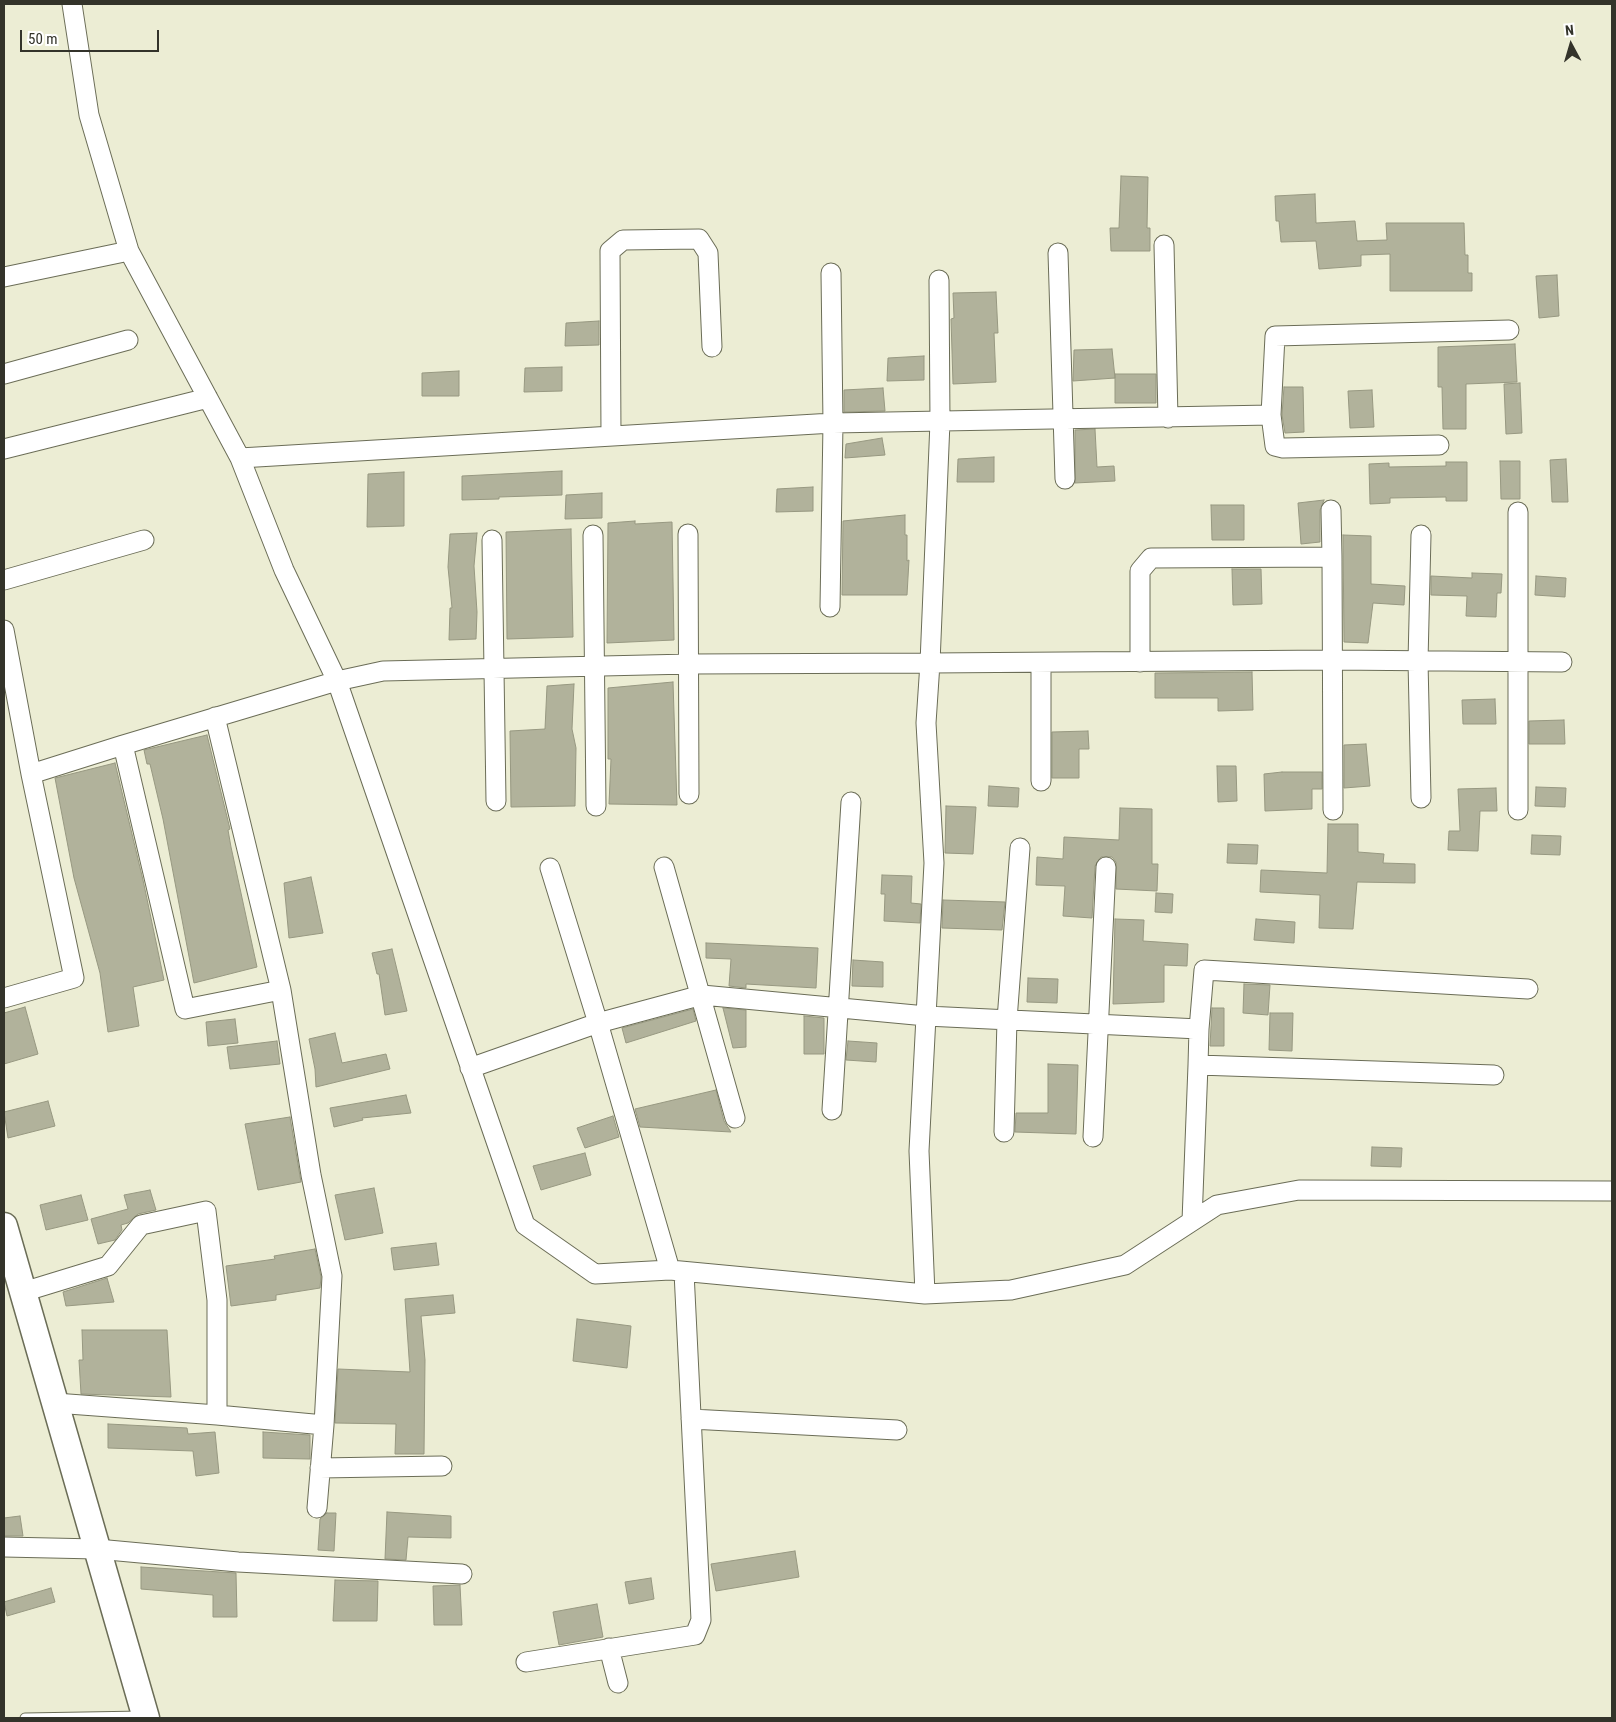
<!DOCTYPE html>
<style>
body{margin:0}
#map{position:relative;width:1616px;height:1722px;overflow:hidden;background:#ecedd4;font-family:"Roboto Condensed",sans-serif}
canvas{display:block}
.frame{position:absolute;inset:0;border:5px solid #33332a;pointer-events:none}
.north{position:absolute;left:1546px;top:20px;width:50px;height:50px;-webkit-text-stroke:4px #fff;paint-order:stroke;rotate:354deg;font-size:14px;font-weight:700;line-height:20px;text-align:center;color:#33332a}
.north::after{content:'';display:block;margin:auto;width:18px;height:22px;background:#33332a;clip-path:polygon(50% 0,100% 100%,50% 72%,0 100%)}
.scale{position:absolute;left:20px;top:30px;width:139px;height:22px;box-sizing:border-box;border:2px solid #33332a;border-top:0;padding-left:6px;font-size:15px;line-height:18px;white-space:nowrap;color:#33332a;-webkit-text-stroke:4px #fff;paint-order:stroke}
</style>
<div id="map">
<canvas width="1616" height="1722"></canvas>
<div class="frame"></div>
<div class="north">N</div>
<div class="scale">50 m</div>
</div>
<script>
const g = document.querySelector('canvas').getContext('2d');
g.lineJoin = 'round';
function paint(path, color) { g.fillStyle = color; g.fill(path, 'evenodd'); }
const poly = rows => new Path2D(rows.map(r => 'M' + r).join(''));
function trace(path, color, width, dash) { g.strokeStyle = color; g.lineWidth = width; g.lineCap = dash ? 'butt' : 'round'; g.setLineDash(dash || []); g.stroke(path); }
const building = poly([
 [1121,176,1148,177,1147,228,1150,228,1150,251,1111,251,1110,228,1119,228,1121,176],
 [1315,194,1316,223,1355,221,1357,241,1387,240,1386,223,1464,223,1465,255,1468,255,1468,273,1472,273,1472,291,1390,291,1390,254,1361,255,1361,266,1319,269,1316,241,1281,242,1279,221,1276,221,1275,196,1315,194],
 [1557,275,1559,316,1539,318,1536,276,1557,275],
 [996,292,998,333,994,333,996,382,953,384,951,319,954,318,953,293,996,292],
 [599,321,599,345,565,346,566,323,599,321],
 [1515,344,1517,382,1466,384,1466,429,1443,429,1442,387,1438,387,1438,347,1515,344],
 [1112,349,1115,378,1073,381,1074,350,1112,349],
 [924,356,924,380,887,381,888,358,924,356],
 [562,367,562,391,524,392,525,368,562,367],
 [459,371,459,396,422,396,422,373,459,371],
 [1115,374,1156,374,1156,403,1115,403,1115,374],
 [1520,383,1522,433,1506,434,1504,384,1520,383],
 [1284,387,1303,387,1304,432,1285,433,1282,415,1284,387],
 [883,388,885,411,844,412,844,390,883,388],
 [1372,390,1374,427,1350,428,1348,391,1372,390],
 [1095,429,1097,467,1114,466,1115,481,1075,483,1075,430,1095,429],
 [882,438,885,455,845,458,846,444,882,438],
 [994,457,994,482,957,482,958,459,994,457],
 [1566,459,1568,502,1552,502,1550,460,1566,459],
 [1500,461,1520,461,1520,499,1501,499,1500,461],
 [1446,462,1467,462,1467,501,1446,501,1446,497,1390,498,1390,503,1370,504,1369,464,1389,463,1389,467,1446,466,1446,462],
 [562,471,562,495,499,497,499,499,462,500,462,476,562,471],
 [404,472,404,526,367,527,368,474,404,472],
 [813,487,813,511,776,512,777,489,813,487],
 [602,493,602,518,565,519,566,495,602,493],
 [1324,500,1320,510,1320,542,1301,544,1298,503,1324,500],
 [1211,505,1244,505,1244,540,1212,540,1211,505],
 [905,515,905,535,907,535,907,561,909,560,907,595,842,595,843,521,905,515],
 [635,521,635,524,672,522,674,640,607,643,608,523,635,521],
 [571,529,573,637,507,639,506,532,571,529],
 [477,533,474,566,477,612,476,639,449,640,450,608,452,608,448,567,450,534,477,533],
 [1343,535,1371,536,1371,584,1405,586,1404,605,1373,603,1368,643,1344,642,1343,535],
 [1232,569,1261,569,1262,604,1233,605,1232,569],
 [1472,573,1502,574,1501,593,1497,593,1496,617,1466,616,1467,596,1431,595,1431,576,1472,578,1472,573],
 [1536,576,1566,578,1565,597,1535,595,1536,576],
 [1252,672,1253,710,1218,711,1218,698,1155,698,1155,673,1252,672],
 [673,682,677,805,609,804,611,759,608,759,608,688,673,682],
 [574,684,572,729,576,748,575,806,511,807,510,731,545,729,547,686,574,684],
 [1495,699,1496,724,1463,724,1462,700,1495,699],
 [1564,720,1565,744,1529,744,1529,721,1564,720],
 [1088,731,1089,749,1079,749,1079,778,1052,778,1052,732,1088,731],
 [207,735,230,829,228,830,231,847,257,967,194,983,163,819,150,764,147,764,144,750,207,735],
 [1366,744,1370,786,1344,788,1344,745,1366,744],
 [115,763,143,880,164,980,133,987,139,1026,108,1032,100,973,74,878,55,778,115,763],
 [1217,766,1236,766,1237,801,1218,802,1217,766],
 [1282,772,1322,772,1322,789,1312,789,1312,809,1265,811,1264,774,1282,772],
 [989,786,1019,788,1018,807,988,806,989,786],
 [1536,787,1566,788,1565,807,1535,806,1536,787],
 [1496,788,1497,811,1480,811,1478,851,1448,850,1449,831,1460,831,1458,789,1496,788],
 [946,806,976,807,973,854,945,853,946,806],
 [1120,808,1152,809,1152,864,1158,864,1157,891,1116,889,1116,862,1112,857,1101,857,1095,866,1092,918,1063,916,1065,886,1036,885,1037,857,1063,859,1064,837,1119,840,1120,808],
 [1328,824,1358,824,1358,852,1384,854,1383,863,1415,864,1415,883,1357,882,1353,929,1319,928,1320,895,1260,892,1261,870,1327,873,1328,824],
 [1532,835,1561,836,1560,855,1531,854,1532,835],
 [1228,844,1258,845,1257,864,1227,863,1228,844],
 [882,875,912,876,911,903,921,904,920,923,884,921,885,894,881,894,882,875],
 [311,877,323,933,289,938,284,883,311,877],
 [1156,893,1173,894,1172,913,1155,912,1156,893],
 [943,900,1005,902,1002,930,942,928,943,900],
 [1115,919,1144,920,1143,941,1188,944,1187,966,1164,965,1164,1002,1113,1004,1115,919],
 [1256,919,1295,922,1294,943,1254,940,1256,919],
 [706,943,818,948,816,988,746,984,746,988,729,986,731,959,706,958,706,943],
 [392,949,407,1011,385,1015,379,974,377,974,372,953,392,949],
 [853,960,883,962,883,987,852,986,853,960],
 [1028,978,1058,979,1057,1003,1027,1002,1028,978],
 [1244,984,1270,985,1268,1015,1243,1013,1244,984],
 [25,1007,38,1054,4,1064,4,1013,25,1007],
 [723,1008,746,1010,746,1047,733,1048,723,1008],
 [1212,1008,1224,1008,1224,1046,1210,1046,1212,1008],
 [693,1009,696,1021,626,1043,622,1028,693,1009],
 [1270,1013,1293,1013,1292,1051,1269,1050,1270,1013],
 [804,1016,824,1018,824,1054,804,1054,804,1016],
 [235,1019,238,1043,208,1046,206,1022,235,1019],
 [335,1033,342,1063,386,1054,390,1069,316,1087,315,1069,309,1039,335,1033],
 [277,1041,280,1064,230,1069,227,1047,277,1041],
 [848,1041,877,1043,876,1062,846,1060,848,1041],
 [1048,1064,1078,1065,1076,1134,1015,1132,1016,1113,1048,1113,1048,1064],
 [716,1090,724,1121,731,1132,640,1127,635,1109,716,1090],
 [406,1095,411,1113,362,1118,363,1120,334,1127,330,1108,406,1095],
 [48,1101,55,1126,8,1138,4,1112,48,1101],
 [613,1116,619,1137,585,1148,577,1128,613,1116],
 [290,1117,301,1182,258,1190,245,1124,290,1117],
 [1372,1147,1402,1148,1401,1167,1371,1166,1372,1147],
 [585,1153,591,1175,541,1190,533,1166,585,1153],
 [374,1188,383,1233,345,1240,335,1195,374,1188],
 [150,1190,156,1210,138,1214,128,1223,121,1225,122,1230,115,1240,98,1244,91,1219,128,1209,124,1195,150,1190],
 [81,1195,88,1220,46,1230,40,1205,81,1195],
 [436,1243,439,1265,394,1270,391,1248,436,1243],
 [315,1249,321,1277,320,1288,276,1295,276,1300,231,1306,226,1266,275,1259,274,1256,315,1249],
 [107,1278,114,1302,66,1306,63,1292,107,1278],
 [453,1295,455,1313,421,1316,425,1360,424,1454,395,1454,396,1424,335,1423,338,1369,410,1372,405,1299,453,1295],
 [577,1319,631,1326,627,1368,573,1361,577,1319],
 [82,1330,167,1330,171,1397,81,1394,79,1360,83,1360,82,1330],
 [108,1424,187,1428,188,1434,215,1432,219,1473,196,1476,193,1451,108,1448,108,1424],
 [263,1432,310,1435,310,1459,263,1458,263,1432],
 [387,1512,451,1516,451,1538,408,1537,406,1560,385,1559,387,1512],
 [327,1513,336,1513,334,1551,318,1550,320,1519,327,1513],
 [20,1516,23,1536,4,1536,4,1518,20,1516],
 [795,1551,799,1577,716,1591,711,1564,795,1551],
 [141,1567,236,1573,237,1617,213,1617,213,1595,141,1589,141,1567],
 [651,1578,654,1599,629,1604,625,1582,651,1578],
 [335,1580,378,1581,377,1621,333,1621,335,1580],
 [460,1585,462,1625,434,1625,433,1586,460,1585],
 [51,1588,55,1602,7,1616,4,1602,51,1588],
 [597,1604,603,1637,559,1645,553,1612,597,1604]
]);
paint(building, '#b1b29b');
trace(building, '#979881', 1);
const service = poly([
 [25,1718,143,1716]
]);
const minor = poly([
 [72,4,89,115,129,251,240,458,284,570,337,681,525,1225,595,1274,670,1270,925,1294,1011,1290,1125,1265,1217,1205,1299,1190,1612,1191],
 [1164,245,1168,418],
 [1058,253,1065,479],
 [4,277,129,251],
 [939,280,940,422,930,663,1332,660,1562,662],
 [4,374,128,340],
 [611,436,610,251,623,240,699,239,708,253,712,347],
 [1439,445,1283,448,1275,446,1271,415,1275,336,1509,330],
 [4,449,208,398],
 [240,458,833,423,1271,415],
 [1331,510,1332,557],
 [688,534,689,794],
 [593,535,596,806],
 [492,540,496,801],
 [4,580,144,540],
 [830,607,833,423,831,273],
 [4,630,31,774],
 [1140,662,1140,571,1151,558,1332,557,1333,810],
 [123,745,337,681,383,671,690,664,930,663,926,723,934,863,919,1151,925,1294],
 [1041,781,1041,663],
 [1421,798,1418,661,1421,535],
 [1518,810,1518,512],
 [664,867,735,1118],
 [550,868,598,1023,702,995,926,1016,1199,1029,1204,970,1528,989],
 [4,998,74,978,31,774,123,745,185,1009,281,990,215,717],
 [1199,1029,1198,1065,1494,1075],
 [470,1068,598,1023,670,1270],
 [832,1110,851,802],
 [1004,1132,1007,1020,1020,848],
 [1093,1137,1106,867],
 [1192,1221,1198,1065],
 [23,1292,108,1266,141,1225,206,1211,217,1300,217,1415,324,1425,332,1276,311,1175,281,990],
 [55,1403,217,1415],
 [691,1419,897,1430],
 [320,1468,442,1466],
 [317,1508,324,1425],
 [4,1547,97,1549,238,1562,462,1574],
 [609,1648,618,1683],
 [526,1662,695,1635,701,1620,684,1272]
]);
const secondary = poly([
 [4,1226,146,1718]
]);
trace(service, '#6b6d57', 11);
trace(minor, '#6b6d57', 21);
trace(secondary, '#6b6d57', 29);
trace(service, '#fff', 9);
trace(minor, '#fff', 19);
trace(secondary, '#fff', 26);
</script>
